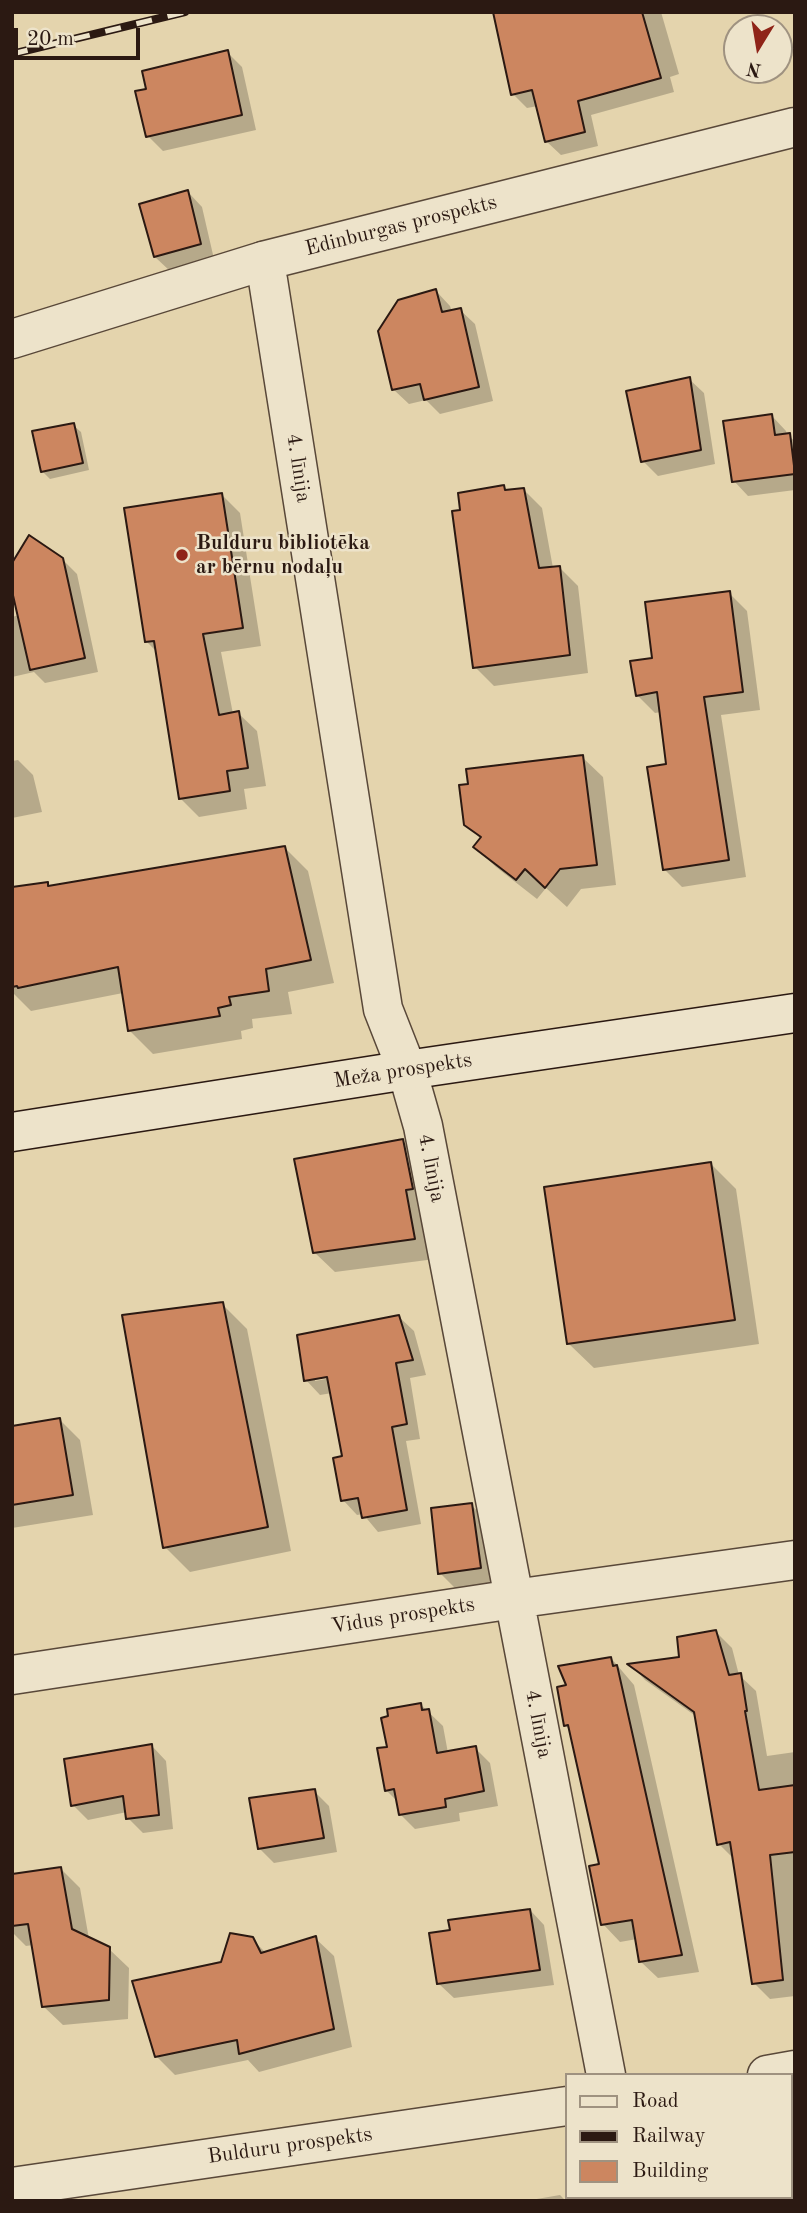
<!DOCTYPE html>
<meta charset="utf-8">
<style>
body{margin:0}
#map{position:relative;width:807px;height:2213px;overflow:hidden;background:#e4d4ad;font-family:"Old Standard TT",serif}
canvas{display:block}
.frame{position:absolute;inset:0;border:14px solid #2b1912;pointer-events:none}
.legend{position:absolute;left:565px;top:2073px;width:228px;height:126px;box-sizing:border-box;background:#ede3ca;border:2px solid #9f9280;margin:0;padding:9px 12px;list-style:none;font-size:21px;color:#2b1912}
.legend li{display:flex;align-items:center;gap:14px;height:35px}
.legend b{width:35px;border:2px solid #9f9280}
.north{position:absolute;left:723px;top:14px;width:70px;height:70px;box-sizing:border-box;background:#ede3ca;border:2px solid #9f9280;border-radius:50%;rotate:191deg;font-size:19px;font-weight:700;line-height:28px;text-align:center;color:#2b1912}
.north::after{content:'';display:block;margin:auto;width:24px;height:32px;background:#8f2418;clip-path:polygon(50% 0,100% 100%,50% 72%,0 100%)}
.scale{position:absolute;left:14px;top:28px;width:126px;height:32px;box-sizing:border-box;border:4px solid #2b1912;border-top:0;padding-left:9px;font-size:21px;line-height:24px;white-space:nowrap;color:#2b1912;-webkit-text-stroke:5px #ede3ca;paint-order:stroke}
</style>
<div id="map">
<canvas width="807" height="2213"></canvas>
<div class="frame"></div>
<ul class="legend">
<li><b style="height:9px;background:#ede3ca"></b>Road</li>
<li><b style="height:9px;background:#2b1912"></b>Railway</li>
<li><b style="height:19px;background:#cc8660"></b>Building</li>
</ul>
<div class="north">N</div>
<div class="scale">20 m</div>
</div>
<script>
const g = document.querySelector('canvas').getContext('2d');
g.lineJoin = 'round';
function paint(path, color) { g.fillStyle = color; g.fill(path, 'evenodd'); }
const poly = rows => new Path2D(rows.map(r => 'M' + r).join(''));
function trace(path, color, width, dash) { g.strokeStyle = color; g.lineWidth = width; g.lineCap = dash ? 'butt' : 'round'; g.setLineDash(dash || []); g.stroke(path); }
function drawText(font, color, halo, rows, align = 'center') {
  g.font = font + ' "Old Standard TT",serif'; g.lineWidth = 5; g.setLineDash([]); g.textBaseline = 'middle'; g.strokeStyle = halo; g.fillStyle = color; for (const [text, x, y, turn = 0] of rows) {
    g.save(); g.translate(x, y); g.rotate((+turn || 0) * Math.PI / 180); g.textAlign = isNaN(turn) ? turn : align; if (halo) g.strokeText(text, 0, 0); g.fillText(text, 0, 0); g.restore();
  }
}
paint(poly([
 [494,12,661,12,679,74,670,77,674,92,591,115,598,146,561,155,546,141,538,106,527,108,513,94],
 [227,52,242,67,256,130,163,151,148,136,149,90],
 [188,192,202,207,214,259,170,271,155,257],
 [436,291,450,306,452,312,460,310,475,324,493,401,440,414,426,400,409,404,394,390],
 [689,379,704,393,715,464,658,476,643,461],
 [772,416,786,431,787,435,795,441,795,490,748,496,734,481],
 [73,425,81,432,89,470,50,479,43,472],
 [503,487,508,492,524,490,542,508,553,568,559,567,578,586,588,673,494,686,475,667],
 [221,494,240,513,261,646,221,652,233,714,238,713,257,731,266,786,244,789,247,809,199,817,180,798,157,652,147,642],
 [62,559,77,574,98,672,45,683,34,672,12,677,12,617,19,615],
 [729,593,747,611,760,710,721,715,746,877,682,887,664,869,668,766,661,712,655,713,637,695,654,659],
 [582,757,603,777,616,885,581,889,567,907,546,888,537,899,496,867,475,847,481,839,466,824],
 [18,760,33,775,42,812,12,818,12,761],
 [285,848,308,871,334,983,288,992,292,1014,252,1019,253,1028,241,1031,242,1039,153,1054,129,1030,123,993,31,1011,12,992,12,889,47,884,51,888],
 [403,1141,423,1161,435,1259,335,1272,314,1252],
 [711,1164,736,1189,759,1344,594,1368,569,1344],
 [222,1304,247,1329,291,1551,190,1572,165,1547],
 [399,1317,414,1331,426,1375,410,1378,420,1439,406,1441,421,1524,378,1532,363,1514,357,1515,343,1500,344,1457,332,1393,320,1395,306,1380],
 [335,1373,336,1377,315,1381,315,1377],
 [59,1419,80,1440,93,1515,12,1528,12,1428],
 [471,1505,486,1519,495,1583,455,1588,440,1573],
 [716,1632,732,1648,739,1675,756,1691,767,1756,795,1752,795,1996,770,1999,754,1983,734,1859,719,1844,697,1717,645,1680,631,1665,681,1658],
 [611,1658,634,1685,699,1972,658,1978,640,1961,637,1939,620,1942,603,1924,601,1866,571,1731,565,1725,568,1686],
 [420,1704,443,1726,448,1753,475,1748,490,1763,498,1806,459,1813,460,1821,415,1829,400,1814,398,1802,386,1790,389,1748],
 [152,1746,166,1761,173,1829,143,1833,128,1818,127,1812,88,1820,73,1805],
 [314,1791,329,1806,337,1852,274,1863,259,1848],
 [61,1869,80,1888,89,1939,109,1949,129,1968,128,2019,63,2025,43,2006,33,1945,26,1946,12,1932,12,1876],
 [530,1910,544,1925,554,1985,454,1998,439,1984,452,1932],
 [315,1938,334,1956,352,2047,259,2072,248,2060,175,2075,156,2056,223,1964,252,1939,266,1953],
 [560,2195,566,2201,525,2201],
 [652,2197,787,2197,788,2201,653,2201]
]), '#0003');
const building = poly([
 [493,12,642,12,661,78,578,101,585,132,545,142,532,90,511,95,493,12],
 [228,50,242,115,146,137,135,91,146,89,142,71,228,50],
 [188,190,201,244,154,257,139,204,188,190],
 [436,289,442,312,461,308,479,387,424,400,420,384,392,390,378,331,398,300,436,289],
 [690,377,701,450,641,462,626,391,690,377],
 [772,414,775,435,790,433,795,474,732,482,723,421,772,414],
 [74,423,83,463,41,472,32,431,74,423],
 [504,485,505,490,524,488,539,568,560,566,570,655,473,668,452,511,460,510,458,493,504,485],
 [222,493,243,628,203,634,219,715,239,711,248,768,227,771,230,791,179,799,154,641,145,642,124,508,222,493],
 [29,535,63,558,85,658,30,670,12,591,12,563,29,535],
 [730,591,743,692,704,697,729,860,663,870,647,767,666,764,657,692,636,696,630,661,652,658,645,602,730,591],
 [583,755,597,865,560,869,545,888,525,869,516,880,473,847,481,837,464,825,459,785,468,784,466,769,583,755],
 [285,846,311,960,266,969,269,991,229,997,231,1005,218,1008,220,1016,128,1031,118,967,18,988,17,986,12,987,12,887,48,882,48,886,285,846],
 [403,1139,413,1189,406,1190,415,1239,313,1253,294,1159,403,1139],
 [711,1162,735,1320,567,1344,544,1187,711,1162],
 [223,1302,268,1527,163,1548,122,1315,223,1302],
 [399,1315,413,1360,396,1363,407,1424,392,1427,407,1510,362,1518,358,1498,341,1501,333,1458,342,1456,327,1377,304,1381,297,1335,399,1315],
 [60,1418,73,1495,12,1505,12,1426,60,1418],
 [472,1503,481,1568,438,1574,431,1508,472,1503],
 [716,1630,729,1675,741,1673,747,1711,745,1711,759,1790,795,1785,795,1852,770,1855,783,1980,752,1984,730,1842,717,1845,694,1712,627,1664,679,1657,677,1637,716,1630],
 [611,1657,613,1666,617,1665,682,1955,639,1962,632,1920,601,1925,589,1866,599,1864,568,1725,564,1726,557,1687,566,1685,558,1666,611,1657],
 [421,1703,422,1710,429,1709,437,1753,476,1746,484,1791,445,1799,446,1807,399,1815,394,1789,385,1791,377,1748,387,1747,381,1718,388,1716,387,1709,421,1703],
 [152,1744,159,1815,126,1819,123,1796,71,1806,64,1759,152,1744],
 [315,1789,324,1838,258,1849,249,1798,315,1789],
 [61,1867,72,1929,110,1947,109,2000,42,2007,28,1924,12,1926,12,1874,61,1867],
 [530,1909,540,1970,437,1984,429,1933,450,1930,448,1920,530,1909],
 [230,1933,253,1937,261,1953,316,1936,334,2029,239,2054,237,2040,155,2057,132,1981,221,1962,230,1933]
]);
paint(building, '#cc8660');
trace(building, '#2b1912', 2);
const minor = poly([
 [263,261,268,280,383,1009,407,1070,423,1126,606,2075],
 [12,1675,514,1599,795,1560],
 [629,2197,629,2201]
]);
const tertiary = poly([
 [12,339,263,261,795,127],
 [767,2075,795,2070],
 [12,2187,567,2106]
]);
const secondary = poly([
 [12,1132,407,1070,795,1013]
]);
trace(minor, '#594839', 41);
trace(tertiary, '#594839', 41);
trace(secondary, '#2b1912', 41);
trace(minor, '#ede3ca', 38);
trace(tertiary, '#ede3ca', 38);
trace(secondary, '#ede3ca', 38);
const rail = poly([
 [12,54,185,12]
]);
trace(rail, '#2b1912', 8);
trace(rail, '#ede3ca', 5, [16]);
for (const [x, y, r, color] of [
 [182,555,7,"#8f2418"]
]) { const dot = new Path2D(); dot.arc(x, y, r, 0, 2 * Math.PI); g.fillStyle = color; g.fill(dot); trace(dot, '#ede3ca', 2.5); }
drawText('21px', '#2b1912', '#ede3ca', [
 ["Edinburgas prospekts",401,226,-14],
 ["4. līnija",298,468,81],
 ["Meža prospekts",403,1071,-9],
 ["4. līnija",431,1168,79],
 ["Vidus prospekts",403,1616,-9],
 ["4. līnija",538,1724,79],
 ["Bulduru prospekts",290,2146,-8]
]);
drawText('bold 21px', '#2b1912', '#ede3ca', [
 ["Bulduru bibliotēka",196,543],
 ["ar bērnu nodaļu",196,567]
], 'left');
</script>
